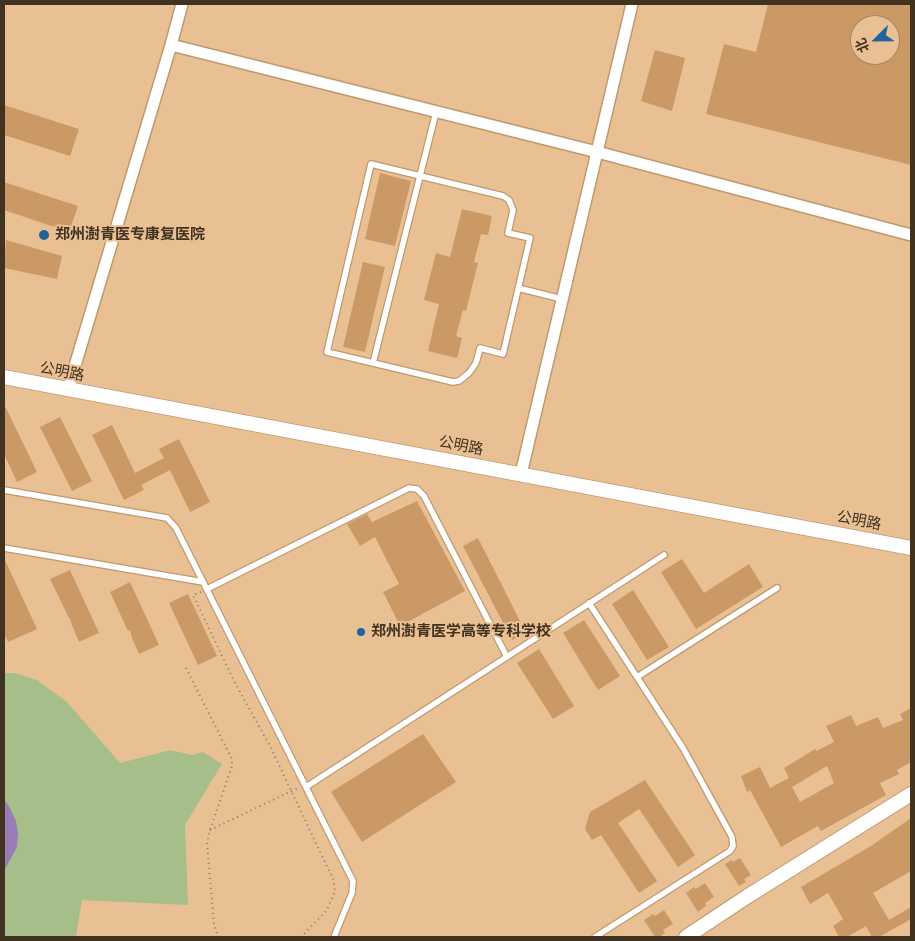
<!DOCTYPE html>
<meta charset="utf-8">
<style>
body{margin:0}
#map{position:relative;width:915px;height:941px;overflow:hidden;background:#e9c094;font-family:"PT Sans","Noto Sans SC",sans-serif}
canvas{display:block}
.frame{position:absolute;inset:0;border:5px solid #423220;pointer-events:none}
.north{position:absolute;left:850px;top:15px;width:50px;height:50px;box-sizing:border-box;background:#e9c094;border:1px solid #a68766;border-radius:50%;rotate:247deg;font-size:14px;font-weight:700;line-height:20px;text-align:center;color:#423220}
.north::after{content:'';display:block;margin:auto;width:18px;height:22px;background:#226399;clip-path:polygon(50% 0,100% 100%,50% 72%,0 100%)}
</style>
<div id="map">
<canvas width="915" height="941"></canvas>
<div class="frame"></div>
<div class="north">北</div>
</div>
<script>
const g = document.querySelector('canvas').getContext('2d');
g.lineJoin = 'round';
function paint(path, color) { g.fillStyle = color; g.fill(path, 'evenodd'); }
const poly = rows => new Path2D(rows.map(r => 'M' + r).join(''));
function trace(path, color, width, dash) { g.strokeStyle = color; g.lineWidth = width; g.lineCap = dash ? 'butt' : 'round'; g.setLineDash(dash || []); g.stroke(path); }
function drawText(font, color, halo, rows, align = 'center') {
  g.font = font + ' "PT Sans","Noto Sans SC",sans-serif'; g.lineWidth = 4; g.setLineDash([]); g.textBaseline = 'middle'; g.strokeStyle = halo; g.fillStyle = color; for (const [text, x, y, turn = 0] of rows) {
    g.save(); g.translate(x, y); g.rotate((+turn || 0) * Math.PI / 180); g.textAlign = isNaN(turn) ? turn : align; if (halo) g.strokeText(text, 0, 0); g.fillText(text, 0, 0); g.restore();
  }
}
paint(poly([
 [4,673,15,673,37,680,67,702,120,763,170,750,192,755,203,752,222,764,185,825,188,905,82,900,76,937,4,937]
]), '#a6be89');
paint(poly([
 [4,799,10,808,16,821,18,833,17,847,4,871]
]), '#9a7db6');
paint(poly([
 [768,4,911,4,911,165,706,114,724,44,756,52],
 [860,25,890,25,890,55,860,55],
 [655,50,685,58,672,111,641,101],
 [4,105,79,129,70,156,4,135],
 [380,173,411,181,395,246,365,239],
 [4,182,78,206,69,232,4,210],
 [462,209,492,216,488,235,481,234,474,262,478,263,466,311,463,310,456,336,462,338,457,358,428,351,439,304,424,300,436,253,450,257],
 [6,240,62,256,57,279,4,268],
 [363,262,385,267,365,352,343,347],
 [4,404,37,472,17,482,4,454],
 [60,417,92,481,72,491,40,427],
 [112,425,135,473,164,458,159,449,179,439,210,502,190,512,170,470,141,485,144,490,124,500,92,435],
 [417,501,465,591,400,626,383,592,399,584,375,537,360,546,347,524,367,514,372,522],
 [478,538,526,633,512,640,463,546],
 [4,558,37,629,8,642,4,633],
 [682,559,704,593,749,564,763,587,696,629,661,572],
 [70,570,99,633,79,642,72,625,70,618,69,618,50,579],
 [130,582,159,645,139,654,132,638,130,630,128,631,110,592],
 [633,590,669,647,647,660,612,604],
 [188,594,217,656,198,665,169,603],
 [584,620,620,676,598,690,563,633],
 [539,649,574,706,553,719,517,663],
 [911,708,911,762,897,770,899,774,880,783,886,795,821,831,818,826,781,847,750,790,747,792,741,776,760,767,770,788,789,778,784,768,815,749,816,751,834,742,826,726,851,715,856,726,878,717,883,728,903,720,900,714],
 [827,766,834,783,800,802,792,787],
 [423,734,456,782,362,842,331,792],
 [645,780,695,855,678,867,639,809,618,823,657,881,639,893,601,835,592,840,585,829,590,812],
 [911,818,911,871,873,893,889,920,911,907,911,919,879,937,872,937,866,926,847,937,839,937,833,926,843,919,828,893,810,904,801,887,871,846],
 [740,858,751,875,744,879,746,882,739,886,725,864,732,860,733,862],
 [705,883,714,897,705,903,706,906,698,912,686,893,694,887,696,889],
 [664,910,673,924,663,930,665,933,659,937,655,937,644,920,653,914,655,916]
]), '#ca9965');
const service = poly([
 [371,164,503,196,509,200,513,210,508,233,530,238,503,354,480,348,476,363,469,373,459,381,453,382,327,352,371,164],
 [518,288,562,299],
 [373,363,436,112],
 [4,490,167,518,176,528,353,881,352,893,334,937],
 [4,548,203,582],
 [207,589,409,488,417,489,424,496,507,657],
 [589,603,683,748,732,837,733,846,730,851,595,937],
 [637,677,777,588],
 [306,787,664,555]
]);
const minor = poly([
 [171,45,597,152,911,235],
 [68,389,171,45,182,4],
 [521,474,632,4]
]);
const tertiary = poly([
 [4,377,911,548],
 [686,937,748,896,911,794]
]);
trace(service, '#c0986e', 8);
trace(minor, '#c0986e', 14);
trace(tertiary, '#c0986e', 16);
trace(poly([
 [201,592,193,595,235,683,270,746,333,879,335,891,327,910,301,937],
 [186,668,232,759,232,766,210,830,207,843,214,924,218,937],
 [210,830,298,788]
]), '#937758', 2, [1, 4]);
trace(service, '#fff', 5.5);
trace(minor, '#fff', 11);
trace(tertiary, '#fff', 14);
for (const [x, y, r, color] of [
 [44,235,6,"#226399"],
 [361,632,5,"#226399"]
]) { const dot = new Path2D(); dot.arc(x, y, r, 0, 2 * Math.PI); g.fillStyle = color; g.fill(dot); trace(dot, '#e9c094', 2); }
drawText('bold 15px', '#423220', '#e9c094', [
 ["郑州澍青医专康复医院",55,235],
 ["郑州澍青医学高等专科学校",371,632]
], 'left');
drawText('15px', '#423220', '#e9c094', [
 ["公明路",62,372,11],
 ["公明路",461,446,11],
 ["公明路",859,521,11]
]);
</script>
